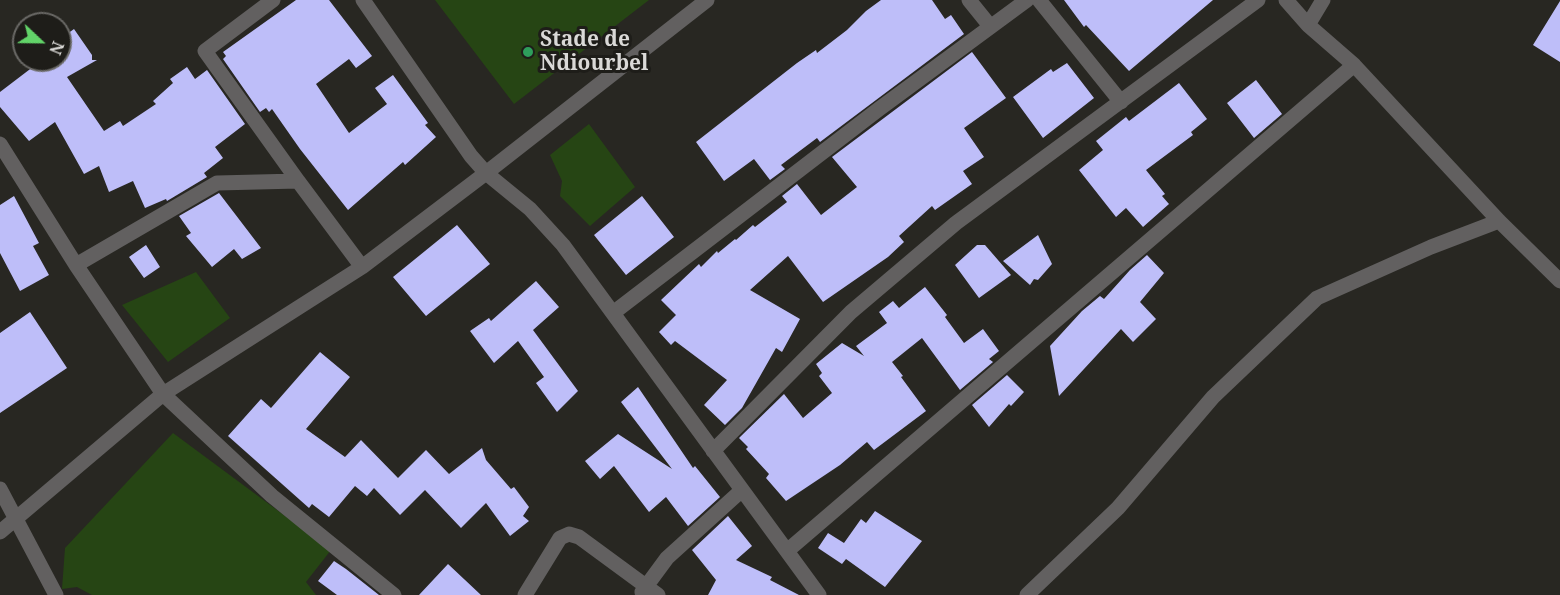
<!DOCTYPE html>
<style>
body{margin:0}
#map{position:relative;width:1560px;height:595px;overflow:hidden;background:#282722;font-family:"Noto Serif",serif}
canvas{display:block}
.north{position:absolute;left:12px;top:12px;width:60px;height:60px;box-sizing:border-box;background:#1e1d19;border:2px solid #696865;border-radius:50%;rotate:112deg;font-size:16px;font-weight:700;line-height:24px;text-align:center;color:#dad9d7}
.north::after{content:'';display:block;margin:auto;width:21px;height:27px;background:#62d469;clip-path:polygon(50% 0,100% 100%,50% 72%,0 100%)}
</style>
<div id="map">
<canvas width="1560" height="595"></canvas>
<div class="north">N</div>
</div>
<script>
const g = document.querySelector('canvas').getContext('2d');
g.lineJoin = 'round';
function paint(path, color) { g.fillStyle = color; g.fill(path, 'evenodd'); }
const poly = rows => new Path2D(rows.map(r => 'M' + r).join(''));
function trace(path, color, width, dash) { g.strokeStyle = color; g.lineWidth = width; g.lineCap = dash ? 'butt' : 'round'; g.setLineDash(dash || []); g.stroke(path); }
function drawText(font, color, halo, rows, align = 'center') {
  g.font = font + ' "Noto Serif",serif'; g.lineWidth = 6; g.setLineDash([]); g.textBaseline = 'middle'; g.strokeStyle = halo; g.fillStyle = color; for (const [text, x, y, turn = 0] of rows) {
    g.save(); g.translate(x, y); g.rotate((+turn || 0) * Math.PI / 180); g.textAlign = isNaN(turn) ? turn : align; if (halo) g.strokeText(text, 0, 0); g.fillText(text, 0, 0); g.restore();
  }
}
paint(poly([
 [435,0,649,0,514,104],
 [589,124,635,187,590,226,560,196,562,181,550,155],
 [196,272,230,318,168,362,122,305],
 [173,433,331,550,306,582,316,595,92,595,77,587,62,589,65,548]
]), '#264514');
paint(poly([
 [296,0,329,0,372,56,356,68,349,59,316,84,349,133,387,104,375,88,393,75,428,123,425,125,436,137,405,165,403,162,348,210,300,149,272,109,269,112,266,108,260,112,223,59,226,56,223,52],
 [881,0,932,0,945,19,951,15,964,34,820,142,817,138,781,165,785,169,770,180,754,159,724,181,696,142,797,63,816,50,817,53,847,30,866,11],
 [1064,0,1213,0,1129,71,1086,25,1084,27],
 [1560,1,1560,62,1533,45],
 [74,29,92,55,92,60,97,60,67,77,104,131,120,121,123,126,156,104,153,101,173,83,170,79,187,67,195,79,207,70,245,124,215,147,223,158,204,173,207,177,167,201,166,199,145,208,133,181,109,192,99,166,84,174,55,122,29,141,0,107,0,92,42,60,60,60,60,39],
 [972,52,1006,98,964,128,984,157,963,171,972,184,935,210,932,206,899,236,904,242,888,257,823,302,788,256,750,290,800,319,782,352,776,348,742,408,725,425,704,405,727,380,675,341,671,345,659,332,676,315,661,300,699,264,701,267,717,251,718,253,735,239,736,240,753,225,755,227,787,202,782,196,797,184,821,215,857,187,832,157],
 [1067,63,1094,98,1043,138,1013,97,1051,69,1053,72],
 [1256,80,1282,114,1254,138,1227,103],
 [1179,83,1207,119,1191,132,1193,135,1146,170,1165,194,1162,196,1169,204,1143,227,1126,208,1116,217,1079,170,1103,150,1096,141,1126,117,1129,121],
 [219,193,261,248,242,259,234,249,212,267,186,236,191,233,179,216],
 [14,196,39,243,33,246,49,275,20,291,0,253,0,205],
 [642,196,674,237,626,275,594,235],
 [457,225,490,264,426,316,393,277],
 [1038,235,1052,264,1038,280,1034,279,1030,285,1003,261],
 [146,245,160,267,144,278,129,257],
 [977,245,985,245,1011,275,979,298,955,265],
 [1147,255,1164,273,1140,302,1156,319,1133,342,1121,329,1059,396,1050,346,1082,311,1100,296,1104,299,1130,270],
 [536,281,559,307,533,330,578,391,557,412,536,383,544,377,518,341,494,363,470,331,489,318,491,321],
 [925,287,947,315,945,317,964,343,983,329,999,351,989,359,993,362,960,390,922,338,892,362,903,376,901,377,926,411,874,450,867,442,840,465,786,501,766,478,769,474,746,449,748,447,739,438,784,394,803,418,832,393,819,376,822,373,816,364,842,343,864,356,856,346,887,323,879,312,893,301,899,308],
 [30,312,67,368,0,413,0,333],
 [320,352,350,377,306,429,345,457,361,440,398,478,426,450,449,474,482,448,486,460,511,489,514,487,529,507,523,516,529,521,510,536,486,503,461,528,425,490,400,515,374,488,367,496,355,486,329,517,312,504,309,508,228,436,261,399,271,408],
 [1007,375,1024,392,1011,406,1009,404,989,427,972,405],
 [638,387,693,468,695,466,720,497,688,526,666,497,649,512,614,466,600,479,585,461,618,434,672,469,621,402],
 [875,511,922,541,885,587,846,559,842,564,818,548,828,533,844,543,861,519,866,523],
 [728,516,752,546,736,560,772,577,770,580,799,595,708,595,716,580,692,550],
 [334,561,346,569,379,595,337,595,318,581],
 [448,564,481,595,419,595]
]), '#bebef9');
trace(poly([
 [273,0,205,51,298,181],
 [363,0,471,156,486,173,530,209,563,245,819,595],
 [969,0,990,26],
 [1039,0,1121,102],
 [1286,0,1308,25,1354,65,1499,221,1560,281],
 [1308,25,1323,0],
 [0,144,76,265,163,394,272,496,394,595],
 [76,265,217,183,298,181,362,267],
 [613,313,879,109,1027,0],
 [713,451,851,312,956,223,1258,0],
 [0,489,56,595],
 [0,532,163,394,362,267,486,173,707,0],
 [787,551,1354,65],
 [642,592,667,558,742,490],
 [525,595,560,538,569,534,579,537,658,595],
 [1027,595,1118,508,1213,397,1317,298,1431,247,1499,221]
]), '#626060', 15);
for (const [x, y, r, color] of [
 [528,52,6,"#2e9e5b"]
]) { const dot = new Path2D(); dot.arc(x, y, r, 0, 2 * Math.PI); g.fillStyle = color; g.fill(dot); trace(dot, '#1e1d19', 2); }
drawText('bold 21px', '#dad9d7', '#1e1d19', [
 ["Stade de",540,40],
 ["Ndiourbel",540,64]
], 'left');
</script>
